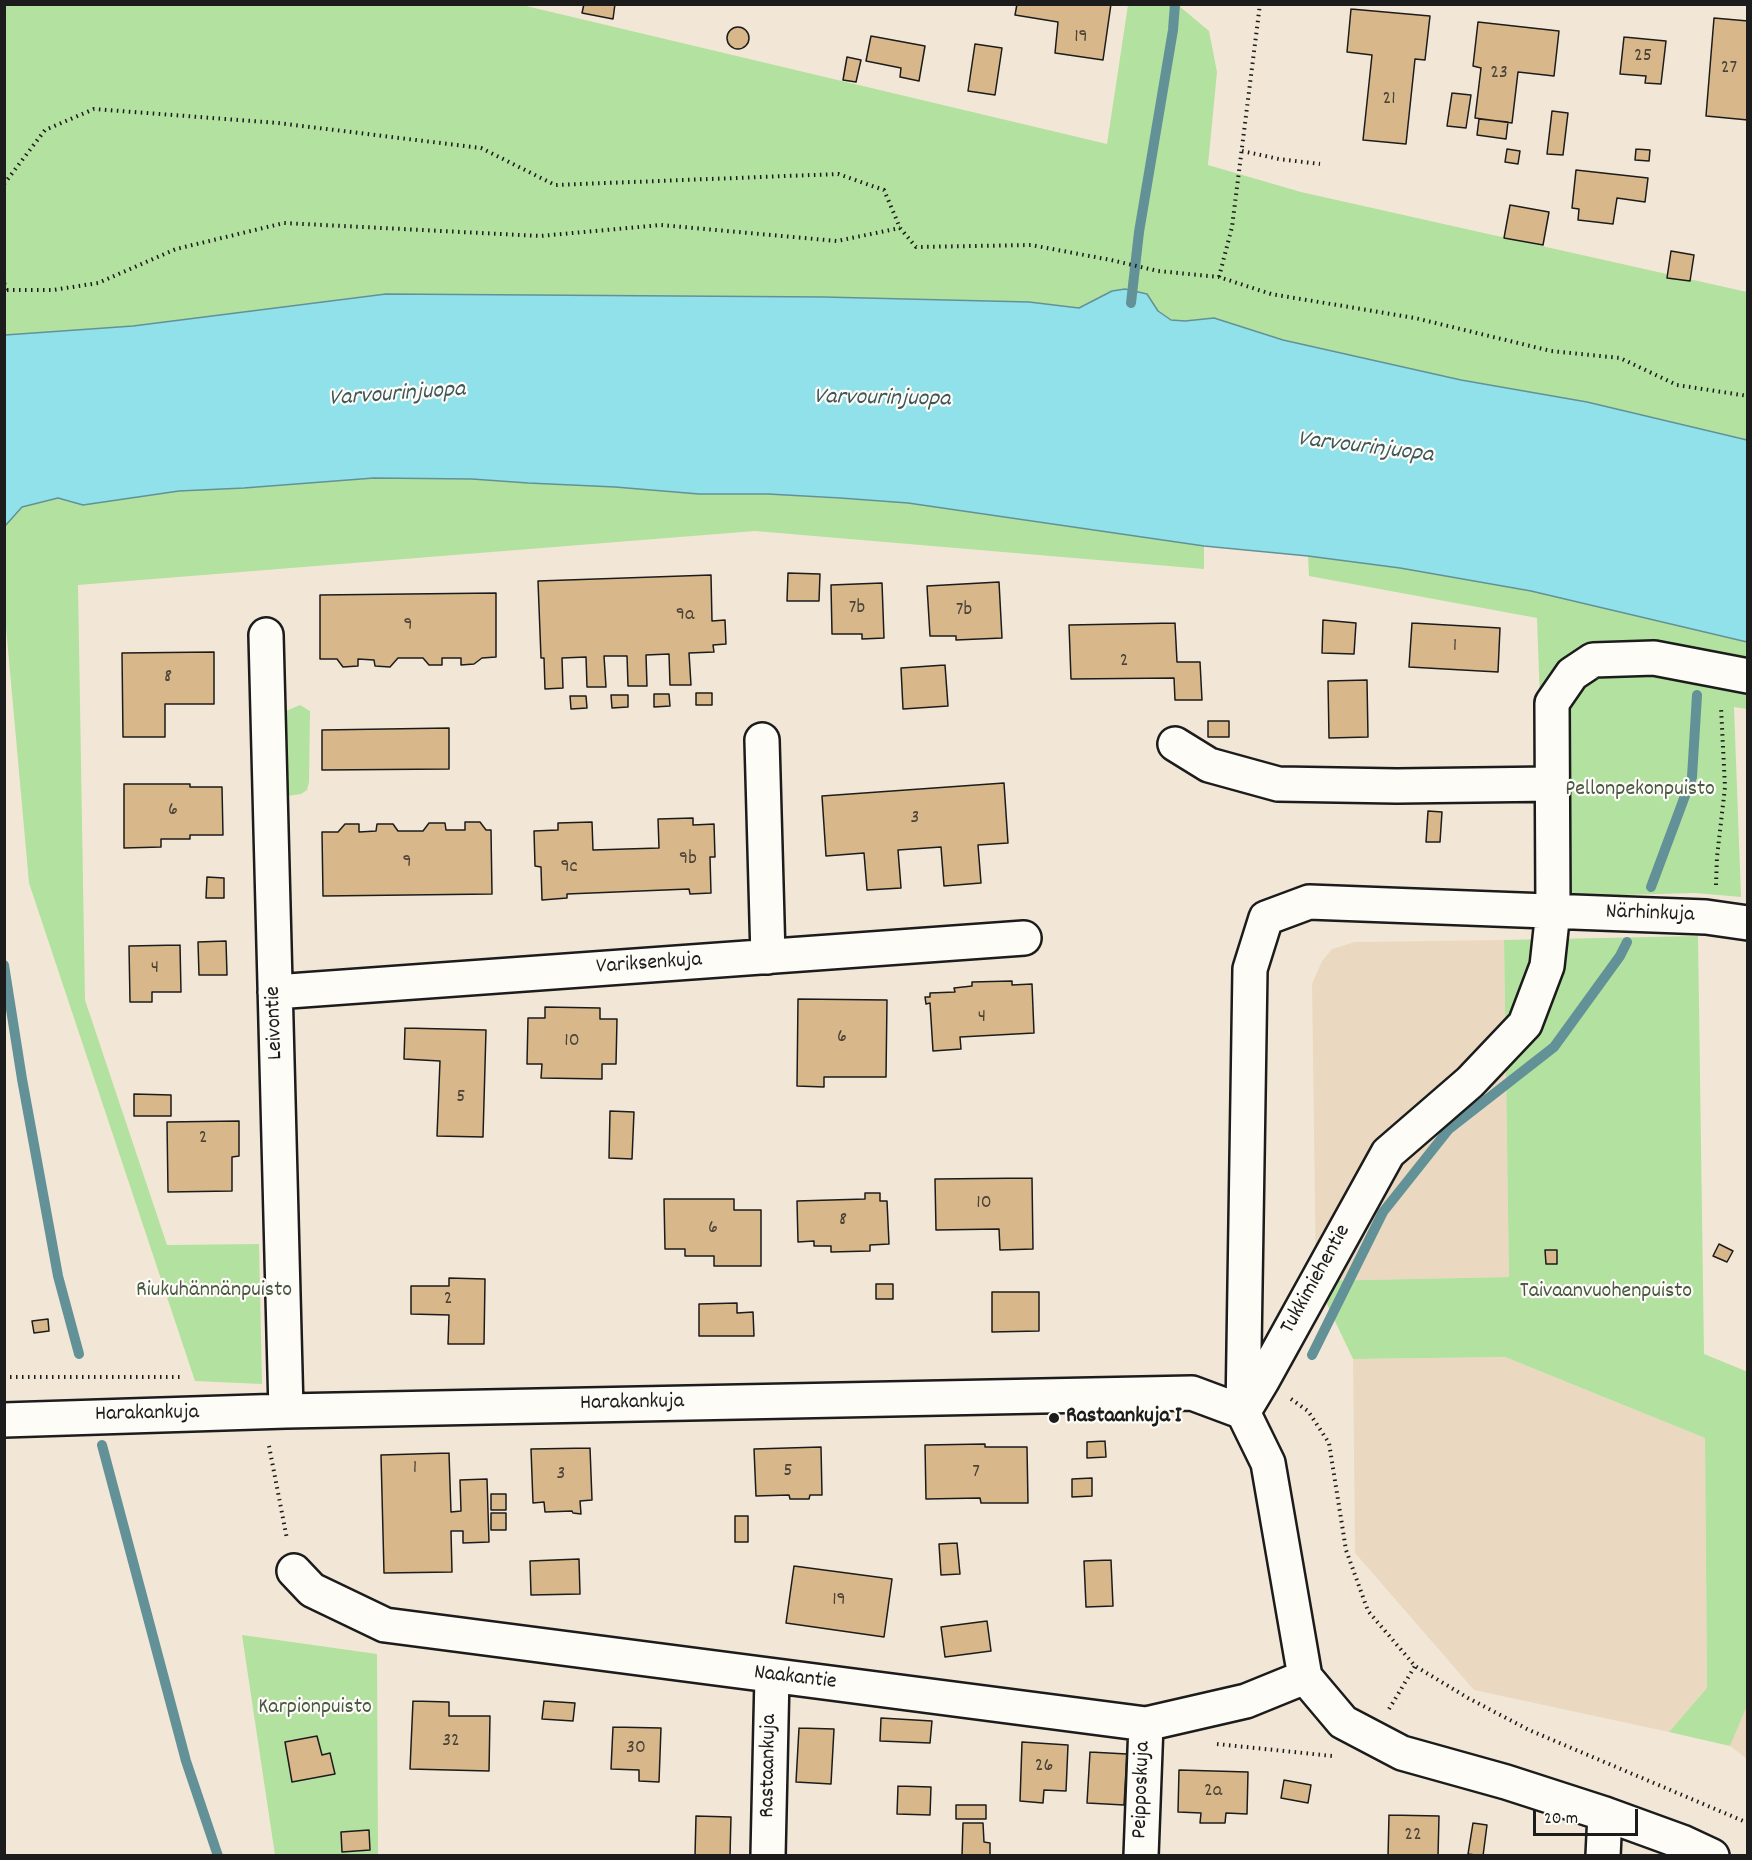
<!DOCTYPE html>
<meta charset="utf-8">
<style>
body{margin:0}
#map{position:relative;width:1752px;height:1860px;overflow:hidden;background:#f2e7d7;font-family:Dekko,sans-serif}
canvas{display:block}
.frame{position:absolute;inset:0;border:6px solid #1c1c1c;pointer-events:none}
.scale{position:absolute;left:1533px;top:1809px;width:105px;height:27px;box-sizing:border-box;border:3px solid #1c1c1c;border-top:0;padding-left:8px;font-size:18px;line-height:21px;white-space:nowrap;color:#1c1c1c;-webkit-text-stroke:4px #fdfcf7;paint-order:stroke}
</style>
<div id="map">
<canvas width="1752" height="1860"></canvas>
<div class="frame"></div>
<div class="scale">20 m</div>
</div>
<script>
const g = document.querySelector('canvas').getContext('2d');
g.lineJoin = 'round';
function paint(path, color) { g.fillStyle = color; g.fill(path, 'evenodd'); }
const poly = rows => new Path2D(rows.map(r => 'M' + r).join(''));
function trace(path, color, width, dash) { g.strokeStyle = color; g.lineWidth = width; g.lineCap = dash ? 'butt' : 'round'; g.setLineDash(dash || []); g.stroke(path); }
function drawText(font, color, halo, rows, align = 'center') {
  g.font = font + ' Dekko,sans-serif'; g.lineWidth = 4.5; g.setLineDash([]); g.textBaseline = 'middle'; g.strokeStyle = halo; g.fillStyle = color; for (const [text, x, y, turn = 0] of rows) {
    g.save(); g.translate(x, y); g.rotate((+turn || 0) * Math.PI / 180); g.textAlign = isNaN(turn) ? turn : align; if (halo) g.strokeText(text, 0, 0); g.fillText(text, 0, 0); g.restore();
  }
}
paint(poly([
 [1504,940,1509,1277,1316,1281,1312,984,1322,961,1332,949,1355,942],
 [1505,1357,1705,1438,1707,1689,1669,1732,1474,1690,1355,1553,1353,1359],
 [1747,1703,1747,1759,1730,1746]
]), '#ead9c0');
paint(poly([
 [5,5,522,5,1107,144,1128,5,1178,5,1209,31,1217,72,1208,165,1301,192,1747,292,1747,440,1587,402,1461,380,1283,340,1214,318,1185,321,1171,320,1158,311,1147,294,1112,291,1079,308,1029,302,824,297,386,294,133,326,5,335],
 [374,478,472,479,528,483,615,487,699,494,768,494,908,503,1204,546,1204,569,755,531,78,585,85,1000,167,1245,259,1244,262,1384,195,1381,29,883,5,616,4,526,22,507,58,498,83,505,179,491],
 [1308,556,1400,568,1531,591,1747,642,1747,709,1734,707,1741,897,1695,893,1547,897,1537,618,1309,576],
 [300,705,310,711,309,782,307,790,301,794,287,796,286,711],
 [1698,936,1704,1354,1748,1372,1748,1703,1730,1746,1669,1732,1707,1688,1705,1438,1505,1357,1353,1359,1316,1281,1509,1277,1504,940],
 [242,1635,377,1654,378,1855,275,1855]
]), '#b3e19f');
const water = poly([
 [1125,289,1147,294,1158,311,1171,320,1185,321,1214,318,1283,340,1461,380,1587,402,1747,440,1747,642,1531,591,1400,568,1308,556,1204,546,908,503,840,498,768,494,699,494,615,487,528,483,472,479,374,478,244,488,179,491,83,505,58,498,22,507,5,526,5,335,133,326,386,294,824,297,1029,302,1079,308,1112,291,1125,289]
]);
paint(water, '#90e1e9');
trace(water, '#629297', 1.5);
trace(poly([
 [1131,303,1139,232,1173,30,1175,4],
 [1651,887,1692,777,1697,695],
 [4,965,22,1079,58,1276,79,1354],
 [1312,1355,1383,1212,1449,1129,1554,1047,1620,956,1627,942],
 [102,1445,186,1761,218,1856]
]), '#629297', 10);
const building = poly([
 [584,4,615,4,613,19,582,13,584,4],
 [1017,4,1111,4,1103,60,1055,53,1058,22,1015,15,1017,4],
 [1351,9,1430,16,1425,60,1415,59,1406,144,1363,140,1372,55,1347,52,1351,9],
 [1714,18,1748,21,1748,120,1706,116,1714,18],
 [1478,22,1559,31,1554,76,1518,72,1512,123,1475,118,1481,68,1473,66,1478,22],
 '727 38a11 11 0 1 1 22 0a11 11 0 1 1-22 0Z',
 [871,36,925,46,919,81,900,77,901,68,866,61,871,36],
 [1624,37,1666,41,1661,84,1645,83,1646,76,1620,74,1624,37],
 [975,44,1002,48,995,95,968,91,975,44],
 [847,57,861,60,856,82,843,80,847,57],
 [1452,93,1471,95,1466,128,1447,126,1452,93],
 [1552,111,1568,113,1563,155,1547,154,1552,111],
 [1479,119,1508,122,1506,139,1477,135,1479,119],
 [1507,149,1520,151,1518,164,1505,162,1507,149],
 [1636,149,1650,150,1649,161,1635,160,1636,149],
 [1576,170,1648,178,1645,202,1617,198,1613,224,1578,220,1579,209,1572,208,1576,170],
 [1510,205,1549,212,1543,245,1504,238,1510,205],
 [1671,251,1694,255,1690,281,1667,278,1671,251],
 [788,573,820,574,819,601,787,601,788,573],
 [711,575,712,621,725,620,726,644,713,645,714,652,689,653,691,685,670,685,669,654,646,655,647,686,628,686,627,656,604,656,606,687,587,687,586,657,562,658,563,688,545,689,544,658,541,658,538,581,711,575],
 [999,582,1002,638,956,640,956,636,930,636,927,586,999,582],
 [882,583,884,638,862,639,862,634,832,634,831,585,882,583],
 [496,593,496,657,482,658,474,664,461,665,461,658,442,658,442,665,429,665,423,658,398,658,390,667,375,666,374,660,358,659,358,666,343,667,337,659,320,659,320,595,496,593],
 [1323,620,1356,623,1354,654,1322,653,1323,620],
 [1175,623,1177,662,1200,662,1202,700,1175,700,1174,678,1071,679,1069,625,1175,623],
 [1412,623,1500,628,1498,672,1409,667,1412,623],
 [214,652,214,704,165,704,165,737,123,737,122,653,214,652],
 [945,665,948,706,903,709,901,668,945,665],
 [1367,680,1368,737,1329,738,1328,681,1367,680],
 [696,693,712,693,712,705,696,705,696,693],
 [654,694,669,694,670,706,654,707,654,694],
 [611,695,628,695,628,707,612,708,611,695],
 [570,696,586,696,587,708,571,709,570,696],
 [1208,721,1229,721,1229,737,1208,737,1208,721],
 [449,728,449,769,322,770,322,730,449,728],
 [1004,783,1008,843,978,845,981,883,944,886,941,847,898,850,901,888,867,890,864,853,826,856,822,796,1004,783],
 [124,784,190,784,190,787,222,787,223,835,190,835,190,839,161,839,161,847,124,848,124,784],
 [1428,811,1442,812,1440,842,1426,842,1428,811],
 [693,818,693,825,714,824,715,857,710,857,711,893,690,894,689,889,567,894,567,898,542,900,541,867,535,866,534,831,558,830,558,823,592,822,593,850,659,848,658,819,693,818],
 [465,822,480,822,486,830,491,830,492,894,323,896,322,832,338,832,345,824,359,824,359,832,376,831,377,824,393,824,398,831,423,831,429,823,445,823,446,830,465,830,465,822],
 [207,877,224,878,224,898,206,898,207,877],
 [226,941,227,975,199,975,198,942,226,941],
 [180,945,181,992,152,992,152,1002,130,1002,129,946,180,945],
 [1012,981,1012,985,1032,984,1034,1033,960,1037,961,1049,933,1051,930,1003,926,1004,925,997,930,997,930,993,955,992,954,988,972,986,972,982,1012,981],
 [798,999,887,1000,886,1077,824,1077,824,1087,797,1086,798,999],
 [545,1007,600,1008,600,1019,617,1019,616,1064,602,1064,602,1079,541,1078,542,1064,527,1064,528,1018,545,1018,545,1007],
 [405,1028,486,1030,483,1137,437,1136,440,1061,404,1059,405,1028],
 [134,1094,171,1095,171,1116,134,1116,134,1094],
 [610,1111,634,1112,632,1159,609,1158,610,1111],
 [239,1121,239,1156,232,1157,232,1191,168,1192,167,1122,239,1121],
 [1032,1178,1033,1249,1000,1250,999,1229,936,1230,935,1179,1032,1178],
 [865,1193,880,1193,880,1201,887,1201,889,1244,870,1245,870,1251,831,1252,831,1246,814,1246,814,1241,798,1242,797,1201,865,1199,865,1193],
 [664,1199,734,1199,734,1210,761,1210,761,1266,714,1266,714,1256,685,1256,685,1249,665,1249,664,1199],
 [1719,1244,1733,1251,1727,1262,1713,1256,1719,1244],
 [1545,1250,1557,1250,1557,1264,1546,1264,1545,1250],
 [449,1278,485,1279,484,1344,448,1344,449,1315,411,1314,411,1286,449,1286,449,1278],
 [876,1284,893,1284,893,1299,876,1299,876,1284],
 [992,1292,1039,1292,1039,1331,992,1332,992,1292],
 [737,1303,737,1313,753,1312,754,1336,699,1336,699,1304,737,1303],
 [48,1319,49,1331,34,1333,32,1321,48,1319],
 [1105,1441,1106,1457,1087,1458,1087,1442,1105,1441],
 [985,1444,985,1447,1027,1447,1028,1503,981,1503,980,1498,926,1499,925,1445,985,1444],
 [821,1447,822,1495,810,1495,809,1499,790,1499,789,1495,756,1496,754,1449,821,1447],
 [590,1448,592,1500,580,1501,581,1514,573,1513,572,1511,545,1512,544,1502,533,1503,531,1449,590,1448],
 [449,1453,451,1512,461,1511,460,1480,487,1479,489,1542,463,1543,463,1531,451,1531,452,1572,384,1573,381,1455,449,1453],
 [1092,1478,1092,1496,1072,1497,1072,1479,1092,1478],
 [491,1494,506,1494,506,1510,491,1510,491,1494],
 [491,1513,506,1513,506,1530,491,1530,491,1513],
 [735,1516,748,1516,748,1542,735,1542,735,1516],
 [957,1543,960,1574,941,1575,939,1544,957,1543],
 [579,1559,580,1594,531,1595,530,1561,579,1559],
 [1111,1560,1113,1606,1086,1607,1084,1561,1111,1560],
 [794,1566,892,1579,884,1637,786,1623,794,1566],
 [987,1621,991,1651,945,1657,941,1627,987,1621],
 [413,1701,449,1702,449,1716,490,1716,489,1771,410,1769,413,1701],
 [544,1701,575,1703,573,1721,542,1719,544,1701],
 [881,1718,932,1721,930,1743,880,1741,881,1718],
 [613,1727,661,1728,659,1782,639,1781,639,1770,611,1769,613,1727],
 [799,1728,834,1729,831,1784,796,1782,799,1728],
 [317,1736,322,1755,330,1753,335,1774,292,1782,285,1742,317,1736],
 [1022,1742,1068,1745,1066,1791,1044,1790,1043,1803,1020,1801,1022,1742],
 [1090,1752,1127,1754,1124,1805,1087,1803,1090,1752],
 [1179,1770,1248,1772,1247,1814,1226,1813,1225,1823,1200,1823,1201,1813,1178,1812,1179,1770],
 [1284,1780,1311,1785,1308,1803,1281,1798,1284,1780],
 [898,1786,931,1787,930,1815,897,1814,898,1786],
 [956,1805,986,1805,986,1819,956,1819,956,1805],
 [1389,1815,1439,1816,1438,1856,1388,1856,1389,1815],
 [696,1816,731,1817,730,1856,695,1856,696,1816],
 [963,1823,983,1823,984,1842,990,1843,990,1856,962,1856,963,1823],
 [1473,1823,1487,1825,1483,1856,1468,1854,1473,1823],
 [369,1830,370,1850,342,1852,341,1832,369,1830]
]);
paint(building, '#d8b78b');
trace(building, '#1c1c1c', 1.5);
const street = poly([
 [266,635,286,1411],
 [762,740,768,957],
 [1175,744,1209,765,1278,784,1397,786,1553,784],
 [275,992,1024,938],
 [1244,1411,1262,1381,1388,1153,1470,1082,1525,1024,1547,966,1553,911,1552,703,1572,674,1593,660,1654,658,1748,676],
 [4,1420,286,1411,1192,1393,1243,1412],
 [294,1571,312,1590,385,1625,1146,1724,1246,1701,1305,1677],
 [768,1856,772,1676],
 [1141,1856,1146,1724],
 [1603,1856,1605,1814],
 [1712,1856,1682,1842,1605,1814,1506,1782,1402,1753,1343,1722,1305,1677,1268,1463,1243,1412,1250,969,1266,918,1309,902,1706,917,1748,923]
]);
trace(street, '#1c1c1c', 38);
trace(poly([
 [1242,151,1279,159,1320,164],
 [4,184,45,130,94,109,278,123,481,148,555,185,838,174,884,190,900,228,916,247,1031,245,1111,260,1158,271,1219,277,1271,294,1415,318,1551,351,1620,358,1677,385,1748,396],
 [4,277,5,291],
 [1219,277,1232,227,1260,4],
 [7,290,53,290,98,283,176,249,284,223,540,236,661,225,837,241,900,228],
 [1716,885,1717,857,1725,787,1721,707],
 [4,1377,181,1377],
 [1291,1399,1308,1411,1329,1443,1346,1550,1368,1611,1415,1666,1468,1698,1529,1730,1748,1823],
 [269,1446,287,1539],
 [1389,1709,1415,1666],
 [1217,1744,1332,1756]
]), '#1c1c1c', 4, [1.5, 4.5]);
trace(street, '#fdfcf7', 33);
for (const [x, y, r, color] of [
 [1054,1418,6,"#1c1c1c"]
]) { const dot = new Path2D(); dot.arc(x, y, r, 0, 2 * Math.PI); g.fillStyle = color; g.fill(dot); trace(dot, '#fdfcf7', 2); }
drawText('20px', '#4b4338', null, [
 ["19",1081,38],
 ["25",1643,57],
 ["27",1729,69],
 ["23",1499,74],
 ["21",1389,100],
 ["7b",857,609],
 ["7b",964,611],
 ["9a",685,616],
 ["9",408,626],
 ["1",1455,647],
 ["2",1124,662],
 ["8",168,678],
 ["6",173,811],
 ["3",915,819],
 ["9b",688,860],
 ["9",407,863],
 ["9c",569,868],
 ["4",155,969],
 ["4",982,1018],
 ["6",842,1038],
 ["10",572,1042],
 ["5",461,1098],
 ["2",203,1139],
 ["10",984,1204],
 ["8",843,1221],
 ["6",713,1229],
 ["2",448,1300],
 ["1",415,1469],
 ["5",788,1472],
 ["7",976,1473],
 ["3",561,1475],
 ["19",839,1601],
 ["32",451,1742],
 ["30",636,1749],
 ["26",1044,1767],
 ["2a",1213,1792],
 ["22",1413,1836]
]);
drawText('22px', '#495743', '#fdfcf7', [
 ["Pellonpekonpuisto",1640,791],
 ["Riukuhännänpuisto",214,1292],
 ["Taivaanvuohenpuisto",1606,1293],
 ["Karpionpuisto",315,1709]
]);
drawText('22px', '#1c1c1c', '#fdfcf7', [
 ["Närhinkuja",1650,915,2],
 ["Variksenkuja",649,965,-4],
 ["Leivontie",276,1023,-92],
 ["Tukkimiehentie",1317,1280,-61],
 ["Harakankuja",632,1404,-1],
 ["Harakankuja",147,1415,-1],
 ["Naakantie",795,1679,7],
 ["Rastaankuja",770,1766,-89],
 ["Peipposkuja",1143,1790,-88]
]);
drawText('bold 22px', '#1c1c1c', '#fdfcf7', [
 ["Rastaankuja I",1066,1418]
], 'left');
drawText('italic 24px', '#3f575a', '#fdfcf7', [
 ["Varvourinjuopa",397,396,-4],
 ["Varvourinjuopa",882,400,1],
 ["Varvourinjuopa",1365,449,7]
]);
</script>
